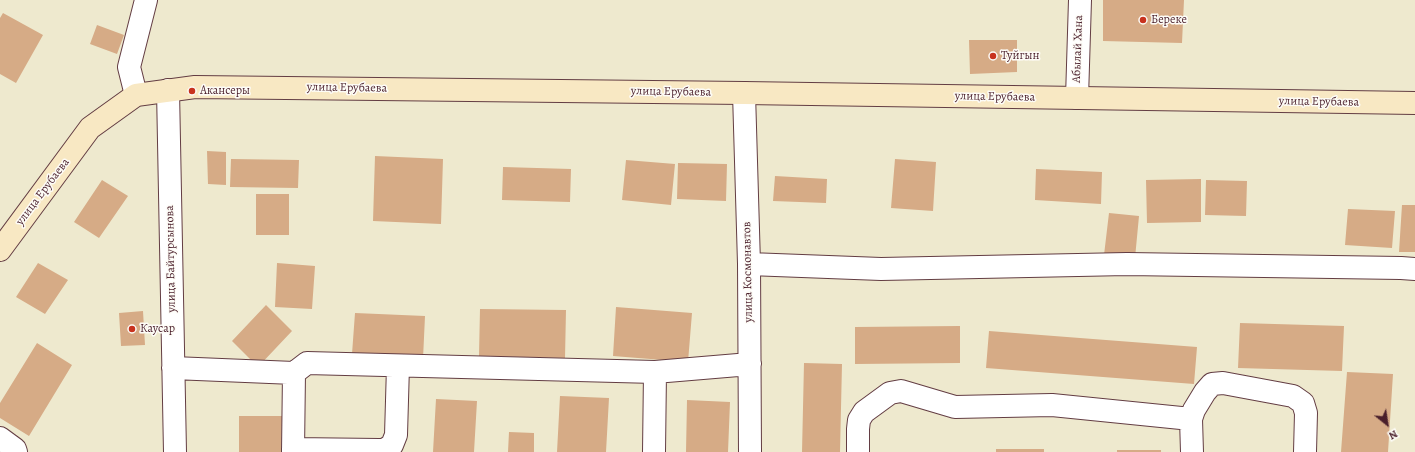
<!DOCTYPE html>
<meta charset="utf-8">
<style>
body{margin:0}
#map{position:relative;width:1415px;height:452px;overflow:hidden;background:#eee9ce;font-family:Alegreya,serif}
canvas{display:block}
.north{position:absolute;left:1367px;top:404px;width:40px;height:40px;-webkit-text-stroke:3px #fdfcf7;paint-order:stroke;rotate:150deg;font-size:11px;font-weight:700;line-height:16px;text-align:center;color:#4a1f2b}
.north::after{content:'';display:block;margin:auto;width:14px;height:18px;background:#4a1f2b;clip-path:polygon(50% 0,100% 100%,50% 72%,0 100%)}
</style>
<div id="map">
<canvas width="1415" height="452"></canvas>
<div class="north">N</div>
</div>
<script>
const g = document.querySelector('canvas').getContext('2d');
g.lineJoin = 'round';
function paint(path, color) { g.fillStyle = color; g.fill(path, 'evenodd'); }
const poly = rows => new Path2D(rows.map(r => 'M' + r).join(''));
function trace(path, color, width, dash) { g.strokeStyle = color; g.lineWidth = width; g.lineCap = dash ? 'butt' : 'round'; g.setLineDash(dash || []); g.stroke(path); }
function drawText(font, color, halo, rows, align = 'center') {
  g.font = font + ' Alegreya,serif'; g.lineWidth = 3; g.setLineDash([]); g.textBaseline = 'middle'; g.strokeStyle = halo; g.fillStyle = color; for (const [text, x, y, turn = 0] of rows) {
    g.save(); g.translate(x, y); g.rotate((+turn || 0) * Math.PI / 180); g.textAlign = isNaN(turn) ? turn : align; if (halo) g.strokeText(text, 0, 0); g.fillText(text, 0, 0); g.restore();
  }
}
paint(poly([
 [1103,0,1184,0,1182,43,1103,41],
 [3,13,43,35,16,83,0,74,0,18],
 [97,25,124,35,117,54,90,44],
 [969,40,1017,40,1017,72,970,74],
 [207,151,226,152,226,185,208,184],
 [375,156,443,159,441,224,373,221],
 [231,159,299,160,298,188,230,187],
 [895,159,936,162,933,211,891,208],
 [626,160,675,164,671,205,622,200],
 [678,163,727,164,726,201,677,199],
 [503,167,571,169,570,202,502,200],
 [1036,169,1102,172,1101,204,1035,200],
 [775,176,827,179,826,203,773,201],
 [1201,179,1201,222,1147,223,1146,180],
 [102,180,128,196,99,238,74,222],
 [1206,180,1247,181,1246,216,1205,215],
 [256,194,289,194,289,235,256,235],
 [1402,205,1415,205,1415,252,1399,252],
 [1348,209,1395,211,1392,248,1345,245],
 [1109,213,1139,216,1135,258,1104,255],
 [38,263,68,280,45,314,16,297],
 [277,263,315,266,312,309,275,307],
 [266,305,292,331,258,367,232,341],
 [616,307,692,313,688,362,613,356],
 [480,309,566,310,565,358,479,356],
 [143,311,145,345,121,346,119,313],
 [355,313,425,316,423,359,352,354],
 [1240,323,1344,326,1342,371,1238,368],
 [960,326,960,363,855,364,855,327],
 [989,331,1197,347,1194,384,986,368],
 [37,343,72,365,29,436,0,418,0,403],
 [804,363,842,364,840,452,802,452],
 [1347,372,1393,374,1388,452,1341,452],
 [560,396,609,398,606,452,557,452],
 [436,399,477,401,474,452,433,452],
 [687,400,730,402,728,452,686,452],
 [239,416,282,416,281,452,239,452],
 [509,432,534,433,534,452,508,452],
 [996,449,1044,449,1044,452,996,452],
 [1117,450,1161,450,1161,452,1117,452]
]), '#d6ab86');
const street = poly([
 [168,90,175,452],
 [744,93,749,264,750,452],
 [136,95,129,67,146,0],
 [1077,98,1080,0],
 [749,264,881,269,1127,264,1401,268,1415,269],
 [173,368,294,373,307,363,655,372,750,364],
 [0,438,15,449,16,452],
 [293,449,379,450,384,450,392,445,396,435,398,366],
 [293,452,294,373],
 [654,452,655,372],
 [858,452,858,429,859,420,864,412,890,393,901,391,955,407,1052,405,1191,419],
 [1192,452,1191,419,1194,410,1205,392,1212,384,1223,383,1293,396,1303,403,1306,413,1305,452]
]);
const secondary = poly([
 [0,250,90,128,136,95,195,87,744,93,1415,103]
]);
trace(street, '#633d43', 24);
trace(secondary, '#633d43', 24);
trace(street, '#fff', 22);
trace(secondary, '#f8e8c3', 22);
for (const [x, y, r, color] of [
 [1143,20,4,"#c8321e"],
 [993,56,4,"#c8321e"],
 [192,91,4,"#c8321e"],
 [132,329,4,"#c8321e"]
]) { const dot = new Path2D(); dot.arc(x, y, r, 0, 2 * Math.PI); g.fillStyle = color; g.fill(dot); trace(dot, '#fdfcf7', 1.5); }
drawText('12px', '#4a1f2b', '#fdfcf7', [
 ["Береке",1151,20],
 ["Туйгын",1001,56],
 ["Акансеры",200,91],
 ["Каусар",140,329]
], 'left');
drawText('12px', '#4a1f2b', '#fdfcf7', [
 ["Абылай Хана",1078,49,-88],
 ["улица Ерубаева",347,88,1],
 ["улица Ерубаева",671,92,1],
 ["улица Ерубаева",995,97,1],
 ["улица Ерубаева",1319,102,1],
 ["улица Ерубаева",43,192,-53],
 ["улица Байтурсынова",171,259,-91],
 ["улица Космонавтов",748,272,-91]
]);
</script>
